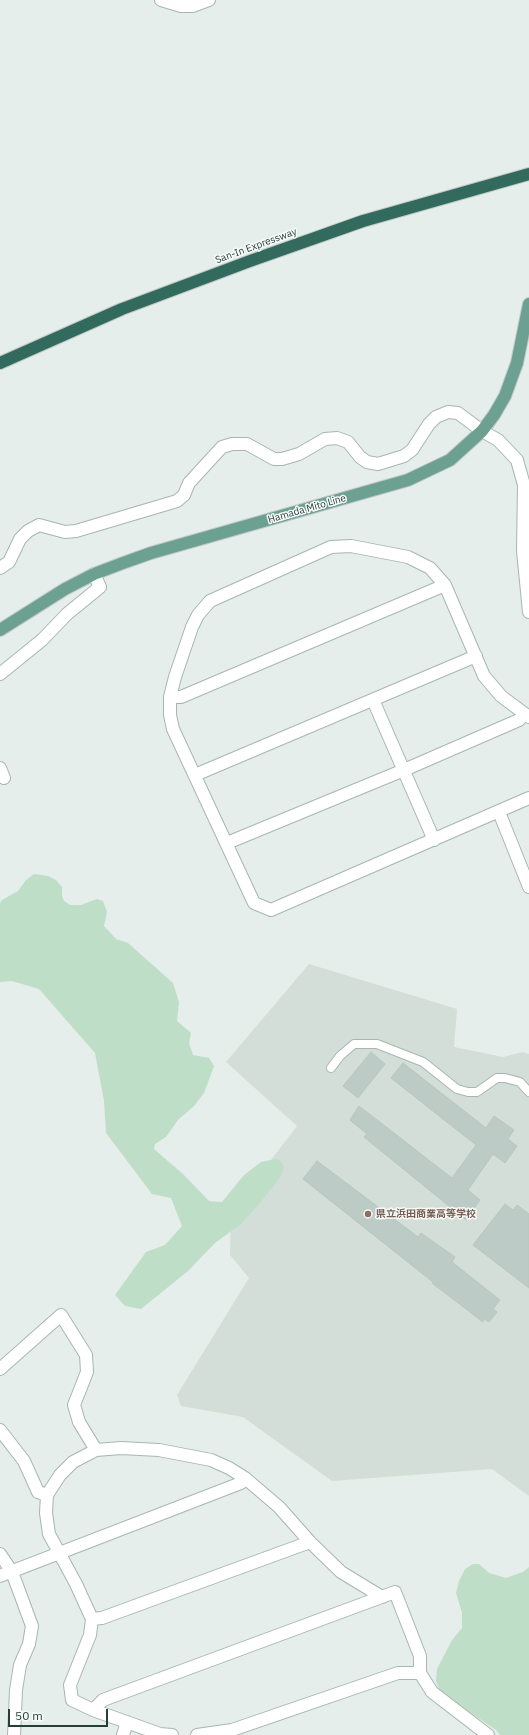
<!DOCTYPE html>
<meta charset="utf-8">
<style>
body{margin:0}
#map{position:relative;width:529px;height:1735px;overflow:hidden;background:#e5eeea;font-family:"IBM Plex Sans",sans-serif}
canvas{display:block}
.scale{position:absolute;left:8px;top:1709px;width:100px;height:18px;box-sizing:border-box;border:2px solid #253f38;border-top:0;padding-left:5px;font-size:12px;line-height:14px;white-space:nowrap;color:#253f38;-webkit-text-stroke:3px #f6faf8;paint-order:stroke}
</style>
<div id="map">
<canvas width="529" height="1735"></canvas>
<div class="scale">50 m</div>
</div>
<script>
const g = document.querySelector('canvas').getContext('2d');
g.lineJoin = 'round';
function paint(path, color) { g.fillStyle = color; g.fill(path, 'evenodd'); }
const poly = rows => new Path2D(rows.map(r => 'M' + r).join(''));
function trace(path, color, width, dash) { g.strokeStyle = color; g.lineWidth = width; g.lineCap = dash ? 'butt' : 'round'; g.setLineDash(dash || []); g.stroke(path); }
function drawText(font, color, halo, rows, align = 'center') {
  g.font = font + ' "IBM Plex Sans","Noto Sans JP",sans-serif'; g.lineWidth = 3; g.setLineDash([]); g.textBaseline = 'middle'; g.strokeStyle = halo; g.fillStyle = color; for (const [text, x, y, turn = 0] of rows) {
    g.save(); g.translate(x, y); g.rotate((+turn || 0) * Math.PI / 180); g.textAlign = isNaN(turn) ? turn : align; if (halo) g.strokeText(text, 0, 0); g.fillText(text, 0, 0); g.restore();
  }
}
paint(poly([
 [309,964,457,1009,454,1047,503,1057,523,1052,529,1054,529,1496,492,1469,332,1481,243,1417,181,1406,177,1395,249,1278,230,1255,231,1212,297,1126,226,1062]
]), '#d3ded9');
paint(poly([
 [34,874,48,876,56,880,62,887,62,896,64,901,70,905,81,905,97,899,103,901,107,912,104,926,116,939,128,943,173,983,179,1002,177,1021,191,1033,189,1043,193,1055,209,1058,214,1066,204,1093,194,1106,178,1120,166,1137,155,1144,154,1149,183,1174,209,1201,222,1202,244,1175,261,1162,276,1159,280,1160,284,1167,281,1176,260,1203,241,1224,215,1243,188,1271,141,1309,125,1306,115,1295,146,1252,165,1245,182,1226,171,1198,152,1194,106,1133,104,1101,95,1053,39,989,12,981,0,982,0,903,2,900,18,891,26,880],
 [473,1564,479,1564,489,1573,506,1578,523,1572,529,1567,529,1735,500,1735,496,1730,440,1692,436,1681,437,1669,452,1640,462,1628,462,1613,456,1593,459,1581,465,1569]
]), '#bfdec7');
const building = poly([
 [371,1052,385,1064,358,1098,343,1086,371,1052],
 [403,1063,486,1128,494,1116,514,1130,508,1139,517,1146,505,1163,493,1154,468,1190,480,1200,466,1220,364,1137,367,1134,350,1120,359,1106,452,1178,476,1145,391,1078,403,1063],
 [317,1161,418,1237,421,1233,455,1257,452,1262,500,1300,493,1309,497,1312,489,1322,484,1319,483,1322,432,1283,433,1282,303,1179,317,1161],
 [505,1204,513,1210,517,1205,529,1214,529,1288,473,1245,505,1204]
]);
paint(building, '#bdcbc6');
trace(building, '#b8c7c0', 1);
const lane = poly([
 [331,1068,340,1056,354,1044,377,1044,423,1062,457,1089,468,1092,477,1092,497,1078,505,1078,520,1082,529,1092]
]);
const street = poly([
 [161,0,181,6,193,6,209,0],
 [0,568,9,562,20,539,28,531,39,525,65,532,76,531,177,501,184,495,189,483,222,447,232,444,247,444,274,459,282,459,299,454,325,439,337,438,348,442,360,457,367,462,378,464,404,456,412,450,429,424,436,417,448,412,458,413,482,431,498,440,517,460,524,485,523,551,529,612],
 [0,674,42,640,67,614,100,587,94,574],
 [170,697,181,697,445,585],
 [373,700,434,840],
 [529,717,501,696,484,676,445,585,430,568,408,557,351,546,331,547,210,601,198,615,192,627,175,677,170,697,170,715,173,729,254,903,271,910,529,798],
 [0,768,4,778],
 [195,775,476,656],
 [499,812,529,887],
 [227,843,404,770,519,720,525,714],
 [0,1369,61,1315,86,1355,87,1372,74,1405,79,1422,96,1450],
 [0,1430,24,1461,38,1492,47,1495],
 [0,1554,12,1572,32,1626,29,1644,20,1665,16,1690,14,1735],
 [0,1576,241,1483,245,1478],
 [92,1619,102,1618,310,1542],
 [93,1710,103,1700,395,1592,420,1656,420,1673,432,1692,488,1735],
 [123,1735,127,1722],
 [172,1735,160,1734,93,1710,72,1700,70,1685,90,1635,92,1619,76,1584,49,1534,46,1513,47,1495,60,1475,73,1462,96,1450,121,1448,159,1450,211,1460,229,1468,245,1478,279,1507,310,1542,341,1572,382,1597],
 [197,1735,232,1730,398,1673,420,1673]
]);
const primary = poly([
 [0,630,65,589,94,574,123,563,151,553,408,480,450,460,482,431,494,415,505,396,517,363,529,304]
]);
const highway = poly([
 [0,363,122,309,250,261,363,221,529,174]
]);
trace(lane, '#a8b6b1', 10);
trace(street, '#a8b6b1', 14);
trace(primary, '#c2c9c7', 14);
trace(highway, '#c2c9c7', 14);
trace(lane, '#fff', 8);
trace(street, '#fff', 12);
trace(primary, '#6ca192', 12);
trace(highway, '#326a5d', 12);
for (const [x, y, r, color] of [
 [368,1214,4,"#8d6e63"]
]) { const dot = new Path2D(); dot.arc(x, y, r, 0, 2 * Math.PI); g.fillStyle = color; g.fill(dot); trace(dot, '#f6faf8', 1.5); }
drawText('10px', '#253f38', '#f6faf8', [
 ["San-In Expressway",256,246,-20],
 ["Hamada Mito Line",307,509,-16]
]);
drawText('bold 10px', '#785e54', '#f6faf8', [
 ["県立浜田商業高等学校",376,1214]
], 'left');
</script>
